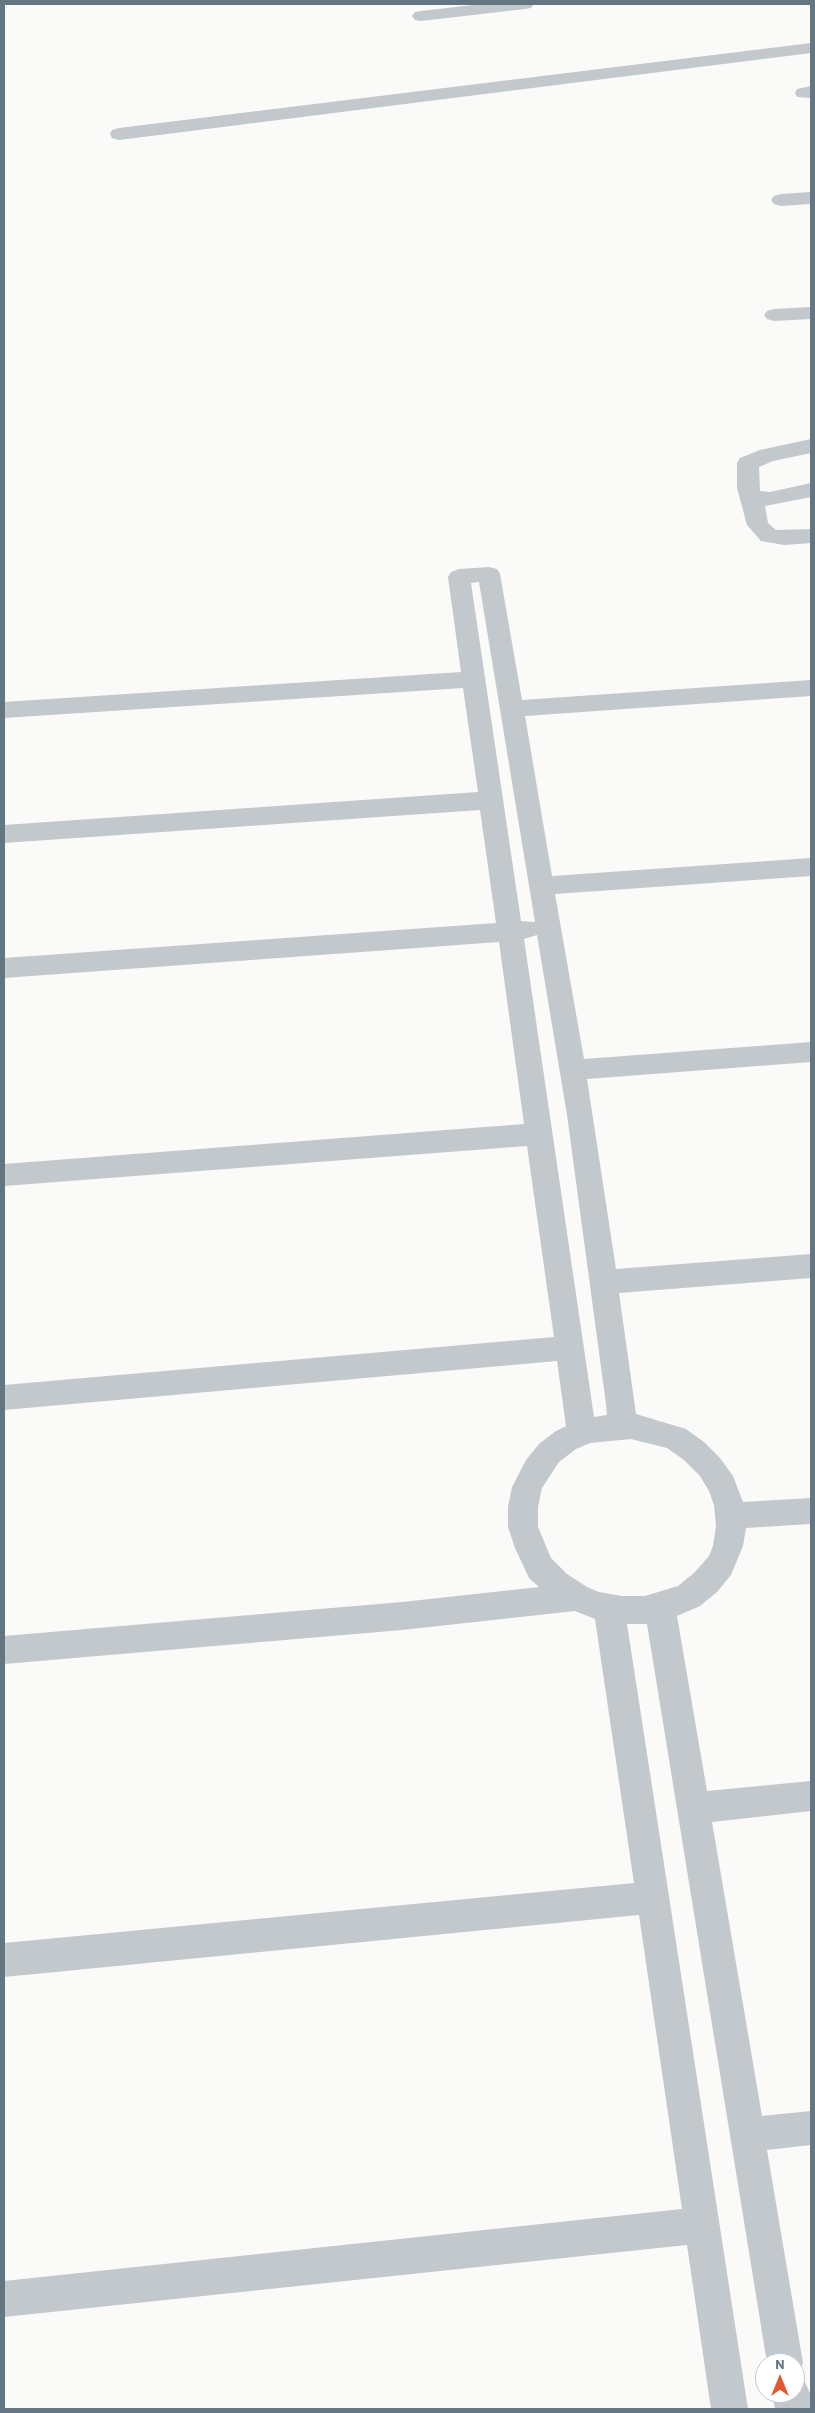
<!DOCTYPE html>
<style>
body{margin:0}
#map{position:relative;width:815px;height:2413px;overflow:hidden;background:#fafaf8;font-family:Barlow,sans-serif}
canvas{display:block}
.frame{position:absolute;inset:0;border:5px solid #657683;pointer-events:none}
.north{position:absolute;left:755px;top:2353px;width:50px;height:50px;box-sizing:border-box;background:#fff;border:1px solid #c1c8cd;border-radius:50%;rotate:0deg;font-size:14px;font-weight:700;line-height:20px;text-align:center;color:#657683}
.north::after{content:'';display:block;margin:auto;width:18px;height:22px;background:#e4572e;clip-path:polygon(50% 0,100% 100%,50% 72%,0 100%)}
</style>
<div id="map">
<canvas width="815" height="2413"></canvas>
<div class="frame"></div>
<div class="north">N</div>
</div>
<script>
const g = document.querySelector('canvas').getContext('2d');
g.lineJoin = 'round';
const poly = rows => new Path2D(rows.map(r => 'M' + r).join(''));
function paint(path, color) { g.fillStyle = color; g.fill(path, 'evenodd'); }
paint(poly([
 [481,4,534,4,531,8,525,9,421,21,415,20,412,16,415,12,421,11,481,4],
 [811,43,811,53,119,140,112,138,110,134,112,130,119,128,811,43],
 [811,86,811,98,797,97,795,93,797,89,811,86],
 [811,192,811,204,781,206,774,204,771,200,774,196,781,194,811,192],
 [811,307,811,319,774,321,767,319,764,315,767,311,774,309,811,307],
 [811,439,811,453,773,461,759,467,760,491,770,492,811,483,811,497,765,506,768,523,776,530,811,529,811,543,784,545,761,541,747,525,737,488,737,463,740,458,760,450,811,439],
 [489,567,497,569,500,574,522,700,811,680,811,696,525,716,552,876,811,858,811,876,555,894,584,1059,811,1042,811,1062,587,1079,616,1269,811,1254,811,1278,619,1293,636,1414,686,1429,704,1442,720,1458,733,1476,743,1502,811,1498,811,1524,746,1528,743,1546,731,1575,717,1592,700,1606,677,1616,707,1791,811,1781,811,1811,712,1822,762,2116,811,2111,811,2145,767,2150,803,2363,796,2377,804,2380,810,2393,811,2409,775,2409,772,2393,795,2393,795,2363,767,2363,647,1624,627,1624,748,2409,711,2409,687,2245,4,2317,4,2281,682,2209,639,1915,4,1977,4,1943,634,1883,595,1619,575,1611,402,1630,4,1664,4,1636,402,1602,539,1587,529,1578,515,1548,508,1527,508,1507,512,1487,526,1460,539,1444,556,1431,566,1426,557,1361,4,1410,4,1385,554,1337,527,1146,4,1186,4,1164,524,1124,499,942,4,978,4,958,496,923,480,810,4,843,4,825,478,792,463,688,4,718,4,702,461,672,448,577,451,572,459,569,489,567],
 [479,582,535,922,521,921,471,583,479,582],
 [537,935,567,1115,606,1404,607,1415,594,1417,524,939,537,935],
 [631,1439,667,1448,684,1460,700,1476,709,1491,714,1505,716,1526,713,1546,709,1556,695,1572,678,1586,645,1596,622,1596,599,1592,587,1587,567,1574,551,1558,538,1527,538,1507,542,1488,559,1462,576,1449,590,1443,631,1439]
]), '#c3c8cc');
</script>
